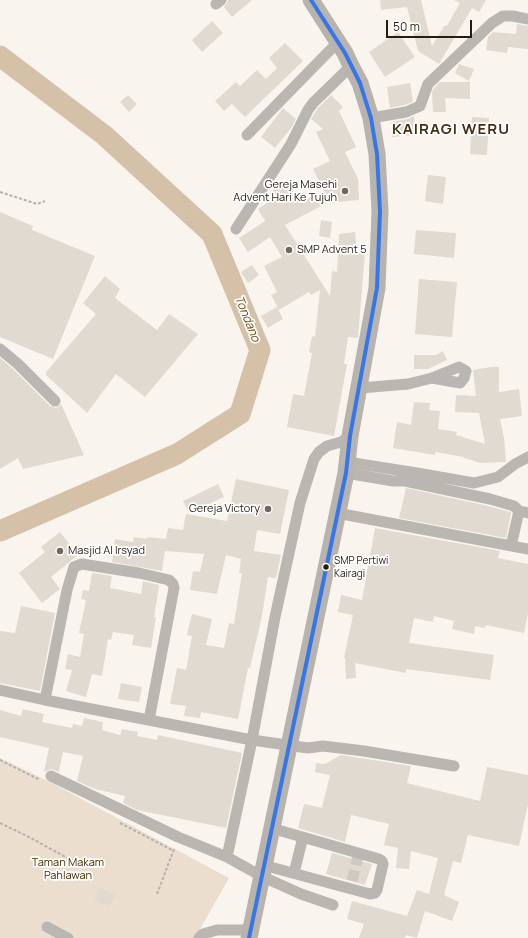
<!DOCTYPE html>
<style>
body{margin:0}
#map{position:relative;width:528px;height:938px;overflow:hidden;background:#f9f4ee;font-family:Manrope,sans-serif}
canvas{display:block}
.scale{position:absolute;left:386px;top:20px;width:86px;height:18px;box-sizing:border-box;border:2px solid #251c12;border-top:0;padding-left:5px;font-size:12px;line-height:14px;white-space:nowrap;color:#251c12;-webkit-text-stroke:3px #fff;paint-order:stroke}
</style>
<div id="map">
<canvas width="528" height="938"></canvas>
<div class="scale">50 m</div>
</div>
<script>
const g = document.querySelector('canvas').getContext('2d');
g.lineJoin = 'round';
function paint(path, color) { g.fillStyle = color; g.fill(path, 'evenodd'); }
const poly = rows => new Path2D(rows.map(r => 'M' + r).join(''));
function trace(path, color, width, dash) { g.strokeStyle = color; g.lineWidth = width; g.lineCap = dash ? 'butt' : 'round'; g.setLineDash(dash || []); g.stroke(path); }
function drawText(font, color, halo, rows, align = 'center') {
  g.font = font + ' Manrope,sans-serif'; g.lineWidth = 3.5; g.setLineDash([]); g.textBaseline = 'middle'; g.strokeStyle = halo; g.fillStyle = color; for (const [text, x, y, turn = 0] of rows) {
    g.save(); g.translate(x, y); g.rotate((+turn || 0) * Math.PI / 180); g.textAlign = isNaN(turn) ? turn : align; if (halo) g.strokeText(text, 0, 0); g.fillText(text, 0, 0); g.restore();
  }
}
paint(poly([
 [0,758,50,782,229,878,195,938,0,938]
]), '#ebdece');
trace(poly([
 [0,56,104,135,212,234,260,350,240,414,177,454,0,531]
]), '#d5c1a7', 21);
paint(poly([
 [228,0,252,0,232,17,224,7,227,3],
 [380,0,421,0,432,46,445,25,447,26,460,3,454,0,486,0,479,12,472,8,439,64,418,51,407,7,381,10],
 [212,21,223,33,202,52,192,40],
 [517,24,528,26,528,49,508,47,507,53,486,50,488,37,493,32,516,34],
 [398,32,415,57,385,77,369,52],
 [285,43,303,61,245,117,232,104,224,111,215,101,236,82,240,86,257,70,266,79,277,68,269,58],
 [459,64,474,69,469,81,455,73],
 [440,82,470,82,470,99,445,98,446,112,433,112,432,92,434,88],
 [410,83,413,102,404,105,390,108,387,87],
 [128,95,137,104,129,112,120,102],
 [331,95,343,107,339,111,356,147,345,152,358,179,359,200,327,203,285,225,330,296,332,271,337,272,339,234,355,232,357,252,365,252,358,338,348,337,344,364,347,364,334,436,287,427,293,394,304,396,312,353,309,352,312,336,315,337,320,290,311,295,309,292,279,310,271,295,277,292,264,266,282,257,270,237,248,252,239,238,265,221,258,209,276,197,272,188,288,180,299,203,324,191,313,169,330,161,316,132,323,129,311,119,318,108],
 [283,108,296,119,292,127,275,148,261,137],
 [414,116,415,135,392,137,391,122,407,119],
 [472,117,489,118,487,155,470,154],
 [428,175,446,177,443,204,425,201],
 [0,212,33,226,32,230,95,256,53,359,0,337],
 [321,220,332,222,330,238,319,236],
 [416,230,456,233,454,258,414,254],
 [252,265,259,275,248,283,241,272],
 [105,276,120,289,115,298,157,330,169,314,198,334,145,397,116,374,87,413,46,375,46,372,96,314,83,303],
 [419,279,457,282,452,337,415,334],
 [277,307,283,319,268,328,261,316],
 [443,351,447,360,428,369,414,369,414,355,436,355],
 [0,358,13,369,50,406,56,408,61,404,84,455,23,469,18,458,0,469],
 [491,367,499,367,499,392,519,389,522,416,500,419,504,438,506,462,480,463,464,458,464,457,435,452,435,455,393,448,397,422,411,425,414,402,430,403,429,410,440,411,438,429,457,432,456,435,485,444,479,413,455,412,456,395,476,396,473,370],
 [236,479,289,490,280,534,257,530,254,551,281,555,276,578,268,577,262,616,250,668,248,668,238,719,201,712,200,718,184,716,186,706,170,704,177,668,186,670,192,636,187,635,192,614,212,619,206,645,224,648,229,623,234,624,242,573,239,573,241,559,226,555,217,594,190,590,193,571,200,572,204,554,165,551,162,571,112,562,115,539,133,542,134,537,147,539,147,537,166,539,168,528,183,530,186,514,227,521],
 [218,484,224,497,189,513,183,501],
 [406,488,488,506,510,512,511,513,506,538,399,518],
 [375,528,500,551,498,558,528,564,528,613,524,633,486,625,485,628,475,626,474,634,452,629,454,621,434,616,433,622,414,618,409,643,494,655,490,680,406,669,406,673,355,663,356,678,346,679,345,658,344,658,353,615,338,612,341,595,362,600],
 [60,532,78,555,51,577,60,589,42,603,19,573,45,552,41,547],
 [92,573,112,576,110,588,141,594,143,581,159,585,159,586,154,617,156,617,151,648,132,645,134,635,113,632,111,640,108,639,102,676,92,674,86,697,66,691,72,670,65,669,68,654,80,657,84,634,79,633,86,600,81,599,83,590,89,591],
 [21,606,55,613,40,691,0,683,0,631,15,633],
 [121,683,142,687,139,702,118,699],
 [23,709,44,714,42,722,72,728,73,724,82,726,84,718,103,722,102,730,120,735,122,729,138,732,137,736,157,740,158,735,242,753,226,828,137,810,123,803,125,796,95,789,77,781,83,756,63,752,59,772,51,769,44,772,49,748,0,737,0,710,21,716],
 [341,755,411,766,407,783,480,801,487,767,528,775,528,804,519,846,468,835,461,863,453,861,444,895,459,902,452,921,425,911,417,938,406,935,405,938,359,938,364,924,347,919,352,901,407,916,417,890,429,894,438,858,411,851,409,869,396,868,398,848,384,845,389,824,351,815,345,842,298,828,304,804,322,808,330,775,315,772,316,763,325,764],
 [332,853,372,864,365,885,326,874],
 [100,888,115,894,110,907,94,900]
]), '#e1dad0');
trace(poly([
 [352,881,358,856]
]), '#cfc9c2', 11, [11, 5.5]);
trace(poly([
 [0,192,37,204,45,201],
 [0,760,40,780],
 [0,823,29,837,73,861],
 [120,823,174,851],
 [157,894,174,849]
]), '#b4b1ad', 2, [3, 2]);
trace(poly([
 [216,4,221,0],
 [371,118,406,112,420,106,428,84,492,23,503,16,513,16,528,19],
 [247,135,338,42],
 [236,229,291,144,308,110,313,103,351,66],
 [0,349,18,364,55,401],
 [360,388,408,384,432,378,459,367,466,371,464,378,460,383,432,378],
 [347,462,417,473,474,483,498,477,515,464,528,457],
 [346,473,393,481,405,481,490,499,514,506,519,511],
 [337,513,528,549],
 [511,546,519,511,528,513],
 [0,690,45,700,252,740,308,748,323,746,364,751,454,766],
 [45,700,67,590,74,567,82,564,139,573,169,580,173,584,174,588,149,720],
 [51,776,178,837,227,857,261,876,301,894,333,905],
 [227,857,252,740,275,617,300,503,314,459,319,452,327,446,341,442,350,436],
 [263,865,370,894,375,893,377,890,383,864,382,861,379,859,271,828],
 [294,873,303,837],
 [47,927,68,938],
 [199,938,203,934,217,930,250,930]
]), '#bab6b2', 11);
trace(poly([
 [249,938,346,473,350,436,377,288,380,211,377,154,371,118,360,83,351,66,345,53,311,0]
]), '#b8b3ad', 17);
trace(poly([
 [249,938,346,473,350,436,377,288,380,211,377,154,371,118,360,83,345,53,311,0]
]), '#3577e9', 4);
for (const [x, y, r, color] of [
 [345,191,4,"#6f685f"],
 [289,250,4,"#6f685f"],
 [268,509,4,"#6f685f"],
 [60,551,4,"#6f685f"],
 [326,567,3.5,"#251c12"]
]) { const dot = new Path2D(); dot.arc(x, y, r, 0, 2 * Math.PI); g.fillStyle = color; g.fill(dot); trace(dot, '#fff', 1.5); }
drawText('10px', '#251c12', '#fff', [
 ["SMP Pertiwi",334,561],
 ["Kairagi",334,574]
], 'left');
drawText('11px', '#251c12', '#fff', [
 ["Gereja Masehi",337,185],
 ["Advent Hari Ke Tujuh",337,198],
 ["SMP Advent 5",297,250,"left"],
 ["Gereja Victory",260,509],
 ["Masjid Al Irsyad",68,551,"left"]
], 'right');
drawText('11px', '#492f01', '#fff', [
 ["Taman Makam",68,863],
 ["Pahlawan",68,876]
]);
drawText('italic 12px', '#6d490d', '#fff', [
 ["Tondano",247,319,68]
]);
g.letterSpacing = '1px';
drawText('bold 15px', '#423017', '#fff', [
 ["KAIRAGI WERU",451,130]
]);
g.letterSpacing = '0px';
</script>
